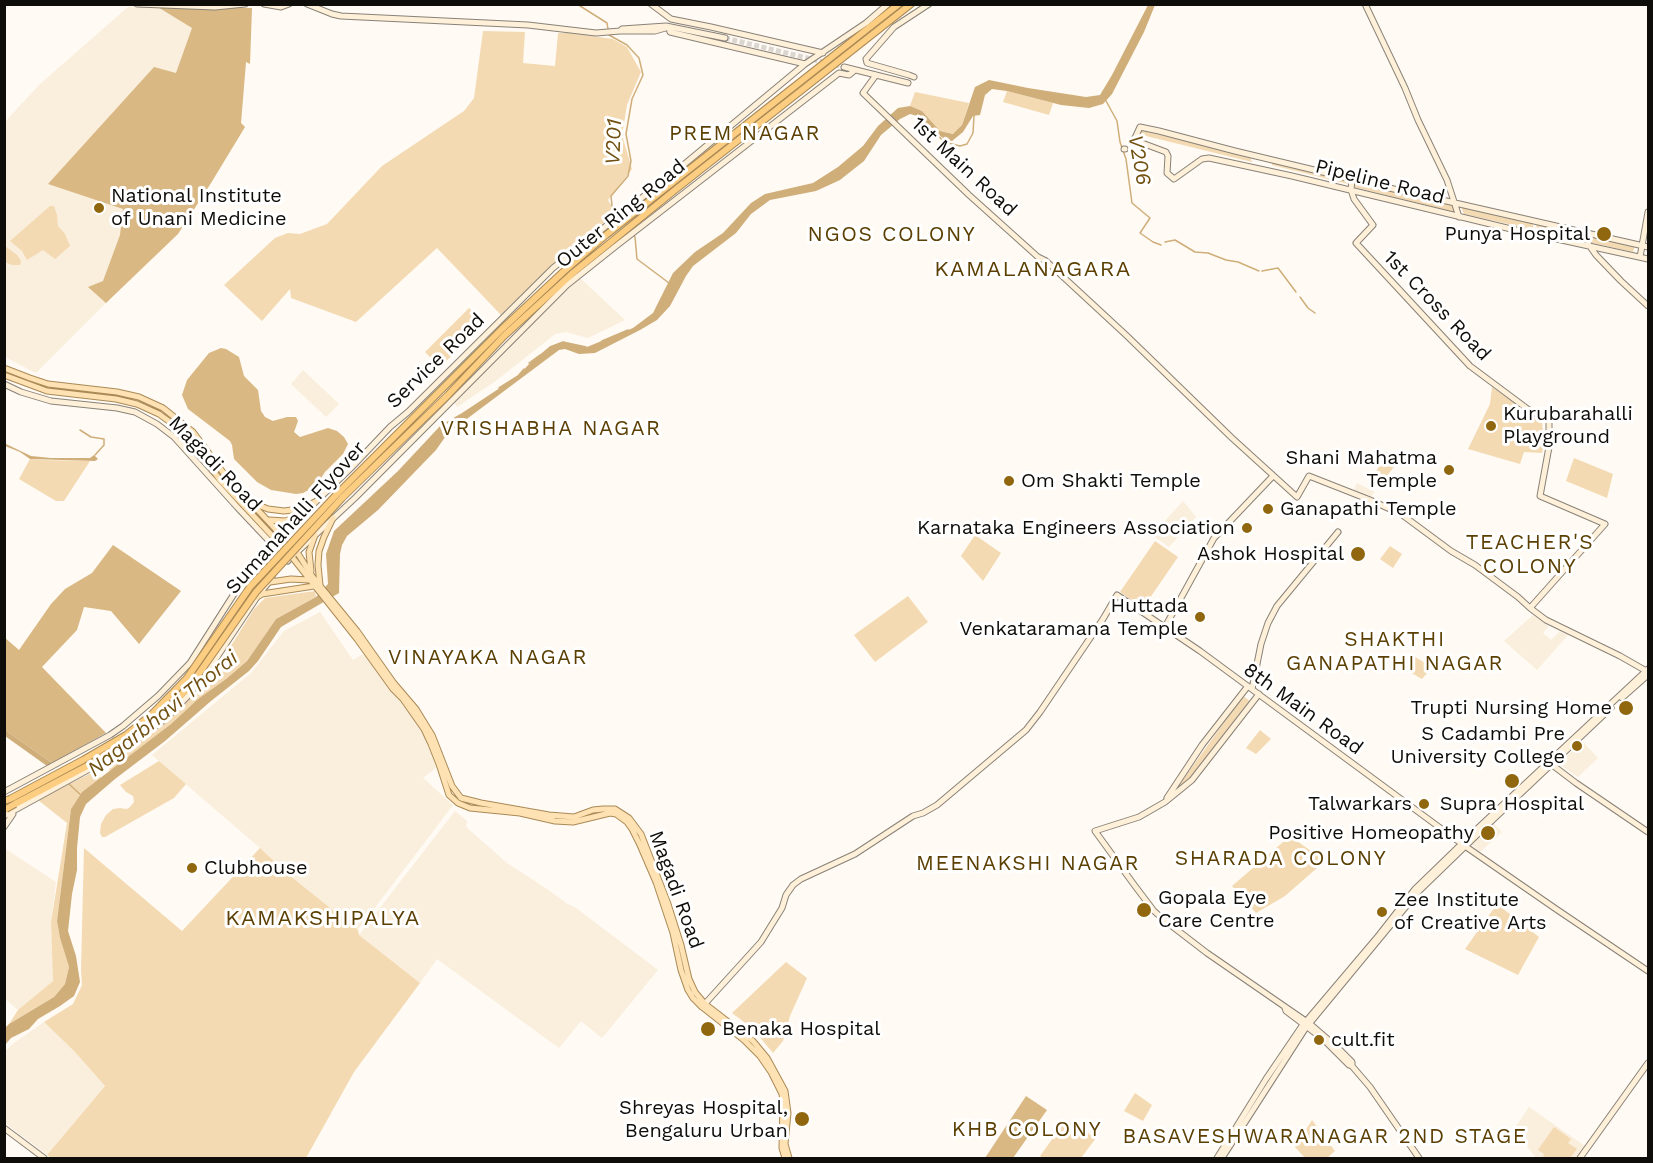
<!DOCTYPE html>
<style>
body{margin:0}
#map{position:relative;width:1653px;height:1163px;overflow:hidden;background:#fffaf3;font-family:"Work Sans",sans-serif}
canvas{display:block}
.frame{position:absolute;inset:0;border:6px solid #0f0d09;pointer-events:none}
</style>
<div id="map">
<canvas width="1653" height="1163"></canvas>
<div class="frame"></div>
</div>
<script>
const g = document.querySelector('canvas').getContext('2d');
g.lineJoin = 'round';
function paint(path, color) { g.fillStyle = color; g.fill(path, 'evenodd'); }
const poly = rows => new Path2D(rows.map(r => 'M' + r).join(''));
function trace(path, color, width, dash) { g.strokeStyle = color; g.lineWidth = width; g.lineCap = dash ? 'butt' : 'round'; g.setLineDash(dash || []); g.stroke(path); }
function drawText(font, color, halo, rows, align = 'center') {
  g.font = font + ' "Work Sans",sans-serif'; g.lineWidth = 6; g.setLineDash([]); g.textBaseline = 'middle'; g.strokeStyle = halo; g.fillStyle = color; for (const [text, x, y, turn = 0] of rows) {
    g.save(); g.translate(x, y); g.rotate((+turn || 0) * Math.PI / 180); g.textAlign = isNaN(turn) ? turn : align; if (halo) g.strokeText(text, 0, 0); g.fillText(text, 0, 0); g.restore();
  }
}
paint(poly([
 [156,6,246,61,241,123,245,127,211,183,178,234,135,274,36,373,5,357,4,123,39,85,128,7],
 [580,278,625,320,588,338,566,332,555,334,497,380,457,407,454,402,558,298],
 [303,370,339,404,326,417,291,384],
 [1357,483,1375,492,1370,497,1353,491],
 [1183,501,1196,517,1169,547,1152,535],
 [320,612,353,660,363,654,402,700,423,734,437,767,423,778,453,805,358,930,289,875,260,848,152,755,251,673,284,631],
 [1533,615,1549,626,1543,633,1551,640,1560,631,1568,635,1537,670,1504,641],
 [1582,741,1598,758,1578,777,1559,764],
 [455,811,467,821,466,827,507,863,550,891,566,903,576,908,658,970,602,1038,581,1021,559,1048,437,959,420,983,359,935],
 [1493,823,1502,832,1480,852,1471,844],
 [4,848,56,882,51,922,53,981,18,1010,5,999],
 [44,1022,74,1051,105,1086,47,1155,5,1123,4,1052,14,1043],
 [1529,1107,1585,1146,1576,1158,1536,1158,1514,1129]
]), '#faeedc');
paint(poly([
 [483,31,525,32,523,63,555,66,558,33,571,33,613,39,627,47,641,72,627,105,622,135,632,169,608,200,616,213,552,265,501,315,437,248,356,322,291,298,290,289,262,321,224,285,275,238,288,233,300,234,327,224,382,166,464,111,474,98],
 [1007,91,1053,103,1049,115,1003,102],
 [915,92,969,103,962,125,954,134,940,131,922,111,910,106],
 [1139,130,1210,146,1250,157,1252,162,1138,134],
 [1272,162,1349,181,1348,184,1272,165],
 [1355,182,1454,206,1457,213,1354,187],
 [50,206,54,206,57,215,58,226,65,234,70,246,55,259,43,250,27,260,22,251,10,241],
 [1461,207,1532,222,1534,230,1464,214],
 [1535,222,1635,246,1633,252,1538,231],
 [5,246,17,255,21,261,20,265,12,265,5,262],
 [469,308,485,324,440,367,425,352],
 [1492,387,1542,422,1544,444,1542,453,1524,452,1520,464,1468,449,1490,404],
 [1386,452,1400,459,1383,481,1374,476],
 [1574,458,1613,474,1607,498,1566,481],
 [30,459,42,460,90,461,64,501,56,501,19,479],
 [975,535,1001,553,983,581,961,556],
 [1155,541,1178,557,1143,608,1120,592],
 [1390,546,1402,554,1393,568,1380,559],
 [315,591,316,597,276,619,247,661,226,679,198,699,171,724,110,771,106,763,150,735,199,691,219,665,254,609,265,598],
 [908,596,928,622,875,662,854,635],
 [1415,657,1432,667,1422,679,1408,671],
 [1243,696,1250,701,1191,779,1177,788],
 [1260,730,1271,739,1256,754,1246,748],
 [159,761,186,784,174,798,105,837,102,837,100,833,101,824,106,815,113,809,120,808,126,809,129,808,134,802,133,796,126,792,120,785],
 [95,771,101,778,82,792,71,809,57,921,60,938,69,967,65,984,54,997,9,1024,18,1010,53,981,51,922,67,823,38,800],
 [1290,836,1325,861,1285,896,1256,913,1232,886],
 [84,848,182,931,260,848,289,875,358,930,359,935,420,983,354,1072,306,1158,51,1158,47,1155,105,1086,74,1051,44,1022,73,1004,82,985,81,970],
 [1497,904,1539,937,1518,975,1465,949],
 [786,962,807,978,790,1016,783,1041,773,1053,752,1028,732,1013],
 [1135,1093,1152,1105,1143,1121,1124,1111],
 [1066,1120,1096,1138,1081,1158,1043,1158,1040,1156],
 [1312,1120,1335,1151,1327,1158,1305,1158,1295,1147],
 [1554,1127,1571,1139,1568,1143,1577,1149,1570,1158,1547,1158,1543,1156,1544,1154,1538,1150]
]), '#f4dab2');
paint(poly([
 [156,6,252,8,250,64,246,62,241,123,245,127,211,183,178,234,106,303,88,287,103,281,120,235,123,209,48,184,154,67,176,73,192,28],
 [221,348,226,349,239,357,244,376,258,390,261,411,265,417,273,421,287,417,296,417,298,421,294,432,300,437,328,428,337,431,344,437,348,444,343,454,325,472,316,486,303,493,296,494,271,490,257,482,234,459,232,445,230,441,188,409,182,395,187,380,209,353],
 [113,545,181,591,139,644,111,611,84,607,77,630,42,667,106,733,52,763,5,730,4,637,19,650,51,604,65,589,92,573],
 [1026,1096,1047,1110,1013,1158,985,1158]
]), '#d9b883');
paint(poly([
 [1148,5,1155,5,1144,32,1112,94,1103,104,1089,108,1061,105,1007,91,992,89,985,95,980,115,973,116,963,132,952,141,946,140,930,129,917,116,910,114,900,119,881,135,864,161,840,180,816,191,770,200,751,214,736,233,693,266,686,276,670,306,657,320,640,330,595,353,579,354,565,349,559,350,448,433,436,450,378,510,347,536,342,545,340,554,339,593,281,627,258,661,249,671,211,701,165,741,115,779,86,804,80,817,77,848,77,870,72,894,68,931,76,956,80,982,74,996,60,1006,38,1019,29,1029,11,1038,5,1045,5,1028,9,1024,54,997,65,984,69,967,60,938,57,921,71,809,82,792,171,724,198,699,226,679,247,661,276,619,316,597,328,584,326,554,334,531,398,471,441,425,462,413,518,376,530,363,549,347,563,342,587,347,633,328,653,313,673,273,695,252,723,233,751,203,765,194,813,183,838,167,863,146,878,126,898,108,910,106,922,111,940,131,953,134,962,125,975,87,989,80,1028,88,1086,97,1100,95,1112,75],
 [4,443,31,456,51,458,90,458,94,455,98,459,95,461,30,459,20,452,5,446],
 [5,730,52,763,47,766,5,736]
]), '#cfae7a');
trace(poly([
 [577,4,607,23,609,35,627,45,639,58,643,75,632,99,626,134,631,161,628,176,611,196,612,206,618,214],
 [1105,99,1117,121,1120,142,1126,159,1132,203,1150,218,1140,233,1153,242,1161,245],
 [935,132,944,142,960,146,967,144,973,133,974,116],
 [634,235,635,237,637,259,669,283],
 [1165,242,1175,240,1195,252,1208,253,1226,260,1238,262,1259,271],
 [1262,271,1278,268,1296,292],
 [1300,297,1308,308,1315,313],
 [602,341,628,330],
 [550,347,563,342,586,347],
 [529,363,540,355],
 [499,388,518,376,524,369],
 [80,430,91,437,104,439,104,445,95,455],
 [69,784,82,796]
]), '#cfae7a', 1.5);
trace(poly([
 [725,38,844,67]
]), '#dbd6d0', 5, [5, 2.5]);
const secondary = poly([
 [137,4,215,7,245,4],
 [264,4,281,7,289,4],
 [307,4,332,14,341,16,528,25,596,33,620,31],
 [651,4,671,19,711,27,823,53],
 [1365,4,1405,88,1418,120,1447,180,1459,217],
 [669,27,655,31,620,31,622,29,666,26,725,38],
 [669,27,670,32,805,64],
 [844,67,908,83],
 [876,75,863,93,969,195,1038,257,1046,261,1126,335,1232,438,1297,497,1309,476,1370,500,1401,514,1451,551,1475,565,1518,597,1530,608,1546,620,1620,656,1648,672],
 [914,77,909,75,867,63,866,59,894,27,929,4],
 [1124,149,1125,149],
 [1352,179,1351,190,1354,199,1373,225,1356,243,1470,366,1529,410,1549,420,1549,447,1540,496,1605,524,1530,608],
 [1589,245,1596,255,1621,281,1648,306],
 [1648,247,1385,187,1235,151,1159,131,1140,127,1134,140,1166,152,1168,156,1167,173,1174,179,1202,159,1209,158,1292,176,1507,228,1648,259],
 [1640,257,1648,212],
 [4,384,21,392,51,401,117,408,135,412,157,424,174,437,237,507,288,561],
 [295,554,355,498,567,285,616,246,839,73,849,75,855,70],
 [1165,627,1214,538,1273,476],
 [1252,689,1261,644,1268,623,1277,606,1338,532],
 [1259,694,1192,780,1165,802,1139,817,1095,831,1135,886,1154,911,1164,920,1207,953,1310,1024,1339,1049,1352,1062,1352,1066,1370,1087,1419,1158],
 [1622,698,1648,675],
 [1551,764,1576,783,1648,832],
 [4,792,110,735,123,726,158,696,190,663,241,583,301,516,351,468,390,427,408,412,553,268,687,162,805,64,866,23,888,4],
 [1167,798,1202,745,1248,686],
 [4,799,11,808,13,814,4,827],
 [4,816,115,755,164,720,187,697,207,672,257,597,272,578],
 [702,1007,761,942,782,908,786,895,793,885,801,879,855,854,913,816,923,813,937,805,1026,730,1040,712,1103,619,1117,595,1200,651,1462,844,1556,909,1648,971],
 [1285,1008,1286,1011,1323,1039,1349,1065,1352,1066],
 [4,1128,44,1158],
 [1217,1158,1266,1079,1302,1026,1379,935,1415,889,1479,827,1648,669],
 [1222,1158,1305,1029,1418,892,1481,831,1611,708],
 [1580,1158,1648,1063]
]);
const primary = poly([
 [4,368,30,378,48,384,117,392,139,397,163,408,193,432,225,475,297,552,312,576,357,631,393,682,416,709,432,735,452,786,461,798,481,803,549,815,574,817,593,810,603,809,615,809,629,818,641,834,668,904,681,945,689,979,695,992,705,1004,753,1041,767,1058,785,1091,788,1113,785,1144,789,1158],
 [4,375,47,391,116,399,137,404,159,414,181,430,194,444,220,480,292,557,357,639,393,689,403,699,424,729,431,744,439,764,449,795,458,803,470,808,520,813,555,821,573,822,610,813,616,814,627,822,632,829,640,845,656,882,673,933,681,970,688,990,693,998,701,1006,744,1040,760,1056,771,1072,782,1094,783,1101,782,1148,785,1158],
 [253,503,268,509,284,511,300,509,315,502],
 [269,520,285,521,301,516],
 [311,571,309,552,315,535],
 [270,582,291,579,309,580],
 [320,585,318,565,319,551,324,537,333,518],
 [257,597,262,594,314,586]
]);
const highway = poly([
 [337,494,502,329,563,272,606,235,899,4],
 [342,498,448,395,504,336,574,272,675,190,911,4],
 [10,799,83,760,126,735,152,714,187,678],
 [15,804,87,766,144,730,172,705,193,682]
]);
trace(secondary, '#898278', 7);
trace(primary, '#aa8a57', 7);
trace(highway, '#aa8a57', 8);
trace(secondary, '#fef0d9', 5);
trace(primary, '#fee2b3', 5);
trace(highway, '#fdce81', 6);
const highwayBridge = poly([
 [187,678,250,587,337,494],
 [193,682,256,592,342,498],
 [4,801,10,799],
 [6,809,15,804]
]);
trace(highwayBridge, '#aa8a57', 8, []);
trace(highwayBridge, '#fdce81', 6);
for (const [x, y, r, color] of [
 [99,208,6,"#90660e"],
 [1604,234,8,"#90660e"],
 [1491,426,6,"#90660e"],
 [1449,470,6,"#90660e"],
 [1009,481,6,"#90660e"],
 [1268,509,6,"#90660e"],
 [1247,528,6,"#90660e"],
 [1358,554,8,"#90660e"],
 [1200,617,6,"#90660e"],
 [1626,708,8,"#90660e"],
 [1577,746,6,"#90660e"],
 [1512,781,8,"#90660e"],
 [1424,804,6,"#90660e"],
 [1488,833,8,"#90660e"],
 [192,868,6,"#90660e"],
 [1144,910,8,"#90660e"],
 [1382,912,6,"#90660e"],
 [708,1029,8,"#90660e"],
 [1319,1040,6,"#90660e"],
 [802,1119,8,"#90660e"]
]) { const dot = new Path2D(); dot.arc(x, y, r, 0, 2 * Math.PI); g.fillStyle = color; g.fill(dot); trace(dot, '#fff', 2); }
drawText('20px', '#0f0d09', '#fff', [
 ["1st Main Road",964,167,43],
 ["Pipeline Road",1380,182,14],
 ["Outer Ring Road",621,214,-39],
 ["1st Cross Road",1437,306,46],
 ["Service Road",436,361,-44],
 ["Magadi Road",215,464,46],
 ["Sumanahalli Flyover",296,518,-48],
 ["8th Main Road",1303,709,36],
 ["Magadi Road",676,890,70]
]);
drawText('20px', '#0f0d09', '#fff', [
 ["National Institute",111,196,"left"],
 ["of Unani Medicine",111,219,"left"],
 ["Punya Hospital",1590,234],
 ["Kurubarahalli",1503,414,"left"],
 ["Playground",1503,437,"left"],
 ["Shani Mahatma",1437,458],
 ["Temple",1437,481],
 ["Om Shakti Temple",1021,481,"left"],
 ["Ganapathi Temple",1280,509,"left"],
 ["Karnataka Engineers Association",1235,528],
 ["Ashok Hospital",1344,554],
 ["Huttada",1188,606],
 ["Venkataramana Temple",1188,629],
 ["Trupti Nursing Home",1612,708],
 ["S Cadambi Pre",1565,734],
 ["University College",1565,757],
 ["Talwarkars",1412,804],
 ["Supra Hospital",1512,804,"center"],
 ["Positive Homeopathy",1474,833],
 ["Clubhouse",204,868,"left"],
 ["Gopala Eye",1158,898,"left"],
 ["Care Centre",1158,921,"left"],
 ["Zee Institute",1394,900,"left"],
 ["of Creative Arts",1394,923,"left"],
 ["Benaka Hospital",722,1029,"left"],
 ["cult.fit",1331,1040,"left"],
 ["Shreyas Hospital,",788,1108],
 ["Bengaluru Urban",788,1131]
], 'right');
g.letterSpacing = '1.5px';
drawText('21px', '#5c4003', '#fff', [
 ["PREM NAGAR",745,134],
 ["NGOS COLONY",892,235],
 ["VRISHABHA NAGAR",551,429],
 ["TEACHER'S",1530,543],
 ["COLONY",1530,567],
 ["SHAKTHI",1395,640],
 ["GANAPATHI NAGAR",1395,664],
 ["VINAYAKA NAGAR",488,658],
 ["SHARADA COLONY",1281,859],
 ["MEENAKSHI NAGAR",1028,864],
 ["KHB COLONY",1027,1130],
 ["BASAVESHWARANAGAR 2ND STAGE",1325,1137]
]);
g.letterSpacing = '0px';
drawText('italic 21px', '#704f0f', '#fff', [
 ["V201",614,142,-88],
 ["V206",1139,160,80],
 ["Nagarbhavi Thorai",163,714,-39]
]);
g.letterSpacing = '1.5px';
drawText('22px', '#5c4003', '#fff', [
 ["KAMALANAGARA",1033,270],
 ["KAMAKSHIPALYA",323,919]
]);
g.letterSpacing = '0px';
</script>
